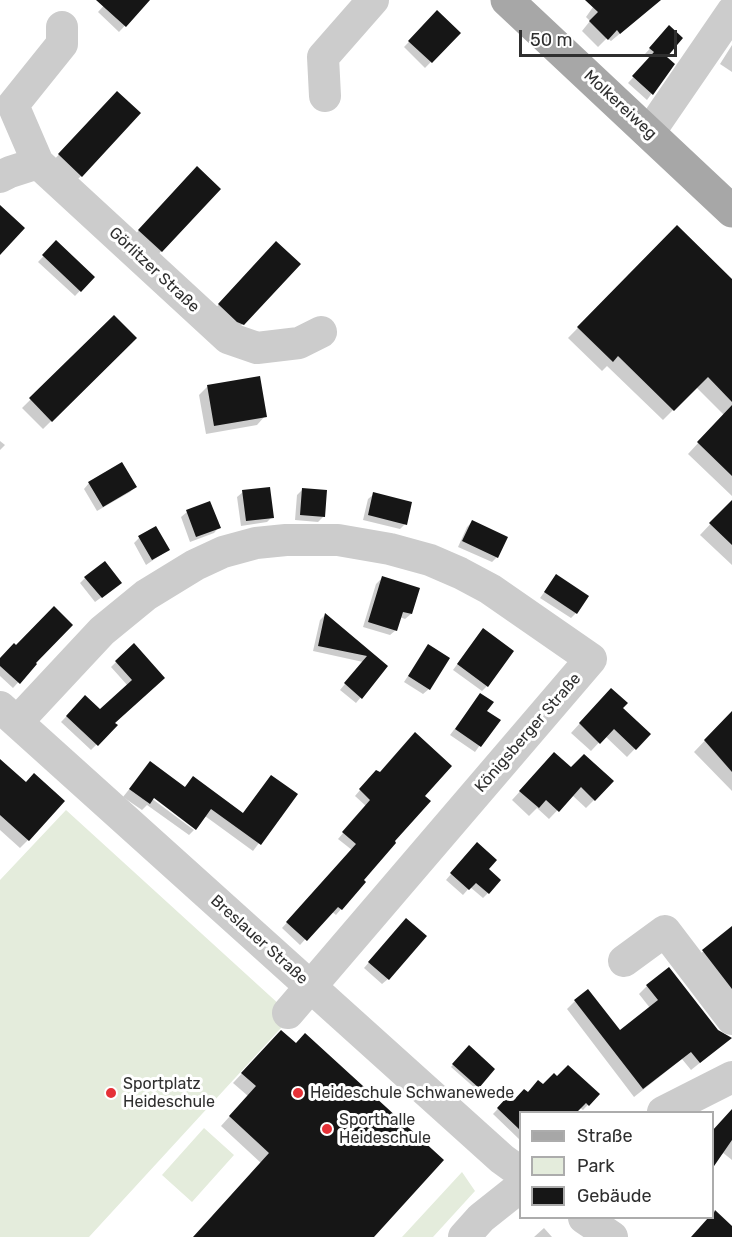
<!DOCTYPE html>
<meta charset="utf-8">
<style>
body{margin:0}
#map{position:relative;width:732px;height:1237px;overflow:hidden;background:#fff;font-family:Rubik,sans-serif}
canvas{display:block}
.legend{position:absolute;left:519px;top:1111px;width:195px;height:108px;box-sizing:border-box;background:#fff;border:2px solid #acacac;margin:0;padding:8px 10px;list-style:none;font-size:18px;color:#2f2f2f}
.legend li{display:flex;align-items:center;gap:12px;height:30px}
.legend b{width:30px;border:2px solid #acacac}
.scale{position:absolute;left:519px;top:30px;width:158px;height:27px;box-sizing:border-box;border:3px solid #2f2f2f;border-top:0;padding-left:8px;font-size:18px;line-height:21px;white-space:nowrap;color:#2f2f2f;-webkit-text-stroke:4px #fff;paint-order:stroke}
</style>
<div id="map">
<canvas width="732" height="1237"></canvas>
<ul class="legend">
<li><b style="height:8px;background:#a7a7a7"></b>Straße</li>
<li><b style="height:16px;background:#e4ecdc"></b>Park</li>
<li><b style="height:16px;background:#161616"></b>Gebäude</li>
</ul>
<div class="scale">50 m</div>
</div>
<script>
const g = document.querySelector('canvas').getContext('2d');
g.lineJoin = 'round';
function paint(path, color) { g.fillStyle = color; g.fill(path, 'evenodd'); }
const poly = rows => new Path2D(rows.map(r => 'M' + r).join(''));
function trace(path, color, width, dash) { g.strokeStyle = color; g.lineWidth = width; g.lineCap = dash ? 'butt' : 'round'; g.setLineDash(dash || []); g.stroke(path); }
function drawText(font, color, halo, rows, align = 'center') {
  g.font = font + ' Rubik,sans-serif'; g.lineWidth = 6; g.setLineDash([]); g.textBaseline = 'middle'; g.strokeStyle = halo; g.fillStyle = color; for (const [text, x, y, turn = 0] of rows) {
    g.save(); g.translate(x, y); g.rotate((+turn || 0) * Math.PI / 180); g.textAlign = isNaN(turn) ? turn : align; if (halo) g.strokeText(text, 0, 0); g.fillText(text, 0, 0); g.restore();
  }
}
paint(poly([
 [66,810,292,1016,89,1237,0,1237,0,880],
 [204,1128,234,1155,192,1202,162,1175],
 [462,1172,475,1191,433,1237,402,1237]
]), '#e4ecdc');
paint(poly([
 [109,0,143,0,146,3,119,32,98,12],
 [598,0,655,0,641,16,611,41,607,38,598,47,582,31,590,21,586,17],
 [437,13,459,33,425,68,404,47],
 [664,33,665,57,673,64,647,100,628,83,650,59,645,54],
 [732,45,732,72,720,64],
 [109,101,81,176,73,184,51,163],
 [188,176,219,189,153,260,131,239],
 [677,227,732,280,732,496,688,454,724,415,696,387,663,420,607,366,602,371,568,338],
 [57,242,93,277,75,296,38,262],
 [268,251,243,324,235,332,211,313],
 [114,317,135,338,43,429,22,408],
 [207,387,265,416,257,425,206,434,199,395],
 [0,441,5,445,0,450],
 [89,483,135,487,130,492,97,511,84,489],
 [303,489,323,517,318,522,295,520,297,495],
 [243,492,272,517,267,522,241,526,237,497],
 [374,494,405,524,400,529,363,520,368,499],
 [732,501,732,565,700,535],
 [209,503,219,527,214,533,190,542,181,517,187,512],
 [472,522,497,557,492,562,458,547,467,527],
 [139,538,168,550,146,565,134,543],
 [556,576,576,613,571,618,540,598],
 [85,578,114,588,95,602,80,583],
 [382,578,411,614,405,619,400,617,396,630,390,635,363,627,376,584],
 [325,615,386,667,356,703,340,690,363,662,313,651,320,620],
 [478,636,487,686,482,691,453,670],
 [428,646,429,689,423,694,404,682],
 [0,660,35,664,13,688,0,676],
 [116,662,163,678,113,723,116,725,91,750,61,722,85,697,100,711,128,686,111,667],
 [481,694,485,711,498,720,475,752,450,735],
 [603,698,621,708,649,734,627,757,605,736,591,751,571,733],
 [732,712,732,791,694,752],
 [554,754,594,800,586,808,572,795,549,819,537,808,529,816,512,800],
 [0,761,28,840,20,848,0,830],
 [150,763,184,788,193,778,242,814,271,777,296,794,253,851,205,816,149,792,147,795,194,830,189,835,147,805,142,810,123,797],
 [379,774,423,796,393,841,362,880,364,882,336,915,331,911,300,945,282,928,352,850,338,839,366,806,355,796,371,777],
 [472,849,487,869,488,893,483,898,470,887,463,895,446,880],
 [401,925,388,979,382,984,364,968],
 [732,928,732,1008,694,959],
 [647,986,717,1031,731,1038,691,1070,682,1059,634,1097,567,1009,575,1001,619,1032,650,1008,639,994],
 [272,1041,372,1237,194,1237,261,1163,221,1126,248,1096,233,1083],
 [469,1047,493,1069,476,1089,451,1067],
 [543,1086,598,1094,583,1110,579,1107,520,1112,520,1140,493,1114,508,1098,513,1103],
 [732,1113,732,1160,722,1152],
 [544,1228,552,1237,534,1237]
]), '#0003');
paint(poly([
 [96,0,150,0,126,27],
 [585,0,661,0,620,34,617,30,608,40,589,21,598,12],
 [437,10,461,33,432,63,408,41],
 [669,25,683,38,667,57,675,64,653,95,632,76,654,52,649,48],
 [117,91,141,113,82,177,58,154],
 [197,166,221,189,162,252,138,230],
 [0,205,25,228,0,255],
 [677,225,732,279,732,402,708,377,674,411,618,356,613,362,577,327],
 [56,240,95,277,81,292,42,255],
 [276,241,301,264,244,325,237,322,218,304],
 [114,315,137,338,52,422,29,398],
 [260,376,267,417,214,426,207,385],
 [732,405,732,476,697,442],
 [122,462,137,487,103,507,88,482],
 [270,487,274,518,246,521,242,490],
 [302,488,327,490,325,517,300,515],
 [373,492,412,502,407,525,368,515],
 [732,500,732,545,709,523],
 [210,501,221,528,196,537,186,510],
 [472,520,508,537,498,558,462,541],
 [156,526,170,550,152,560,138,536],
 [105,561,122,583,102,598,84,577],
 [556,574,589,596,577,614,544,592],
 [382,576,420,588,412,614,403,612,397,631,368,622],
 [54,606,73,625,36,663,37,664,20,684,0,666,0,658,14,643,16,645],
 [325,613,388,666,362,699,344,683,367,656,318,646],
 [483,628,514,651,488,687,457,664],
 [134,643,165,678,115,723,118,725,98,746,66,716,85,695,100,709,132,680,115,661],
 [428,644,450,658,430,690,408,676],
 [611,688,628,703,623,708,651,734,636,750,614,729,600,744,579,723],
 [480,693,494,702,487,711,501,720,481,747,455,729],
 [732,711,732,772,704,740],
 [415,732,452,766,425,796,431,801,395,841,396,843,364,880,366,882,342,910,338,907,307,941,286,922,356,844,342,832,370,800,359,789,376,770,380,772],
 [554,752,571,767,584,754,614,781,595,801,581,787,559,812,546,800,539,808,519,791],
 [0,759,26,782,34,773,65,801,29,841,0,815],
 [150,761,185,787,193,776,243,813,271,775,298,794,261,845,211,809,196,830,154,798,150,804,129,789],
 [477,842,497,860,489,869,501,880,489,894,476,883,469,890,450,873],
 [406,918,427,936,389,980,368,962],
 [732,926,732,989,702,950],
 [669,967,718,1030,732,1038,700,1063,691,1052,643,1089,574,1000,588,989,620,1030,658,1000,646,985],
 [281,1030,296,1043,305,1033,444,1160,374,1237,193,1237,269,1153,229,1116,256,1086,241,1073],
 [469,1045,495,1069,479,1088,452,1064],
 [568,1065,600,1094,589,1106,586,1103,576,1113,520,1113,520,1130,497,1108,508,1096,513,1101,524,1089,528,1092,538,1080,543,1084,554,1073,557,1076],
 [732,1109,732,1140,712,1169,712,1131],
 [715,1210,732,1226,732,1237,691,1237,708,1218,712,1218]
]), '#161616');
trace(poly([
 [325,96,323,57,373,0],
 [649,133,732,12],
 [38,163,13,105,62,44,62,27],
 [0,177,10,172,38,163,228,338,257,348,299,343,321,332],
 [0,707,502,1159,520,1172],
 [17,722,102,631,146,595,195,565,223,552,256,543,286,540,338,540,390,549,430,560,460,573,490,589,591,659,288,1013],
 [624,961,665,931,732,1019],
 [663,1112,732,1077],
 [584,1218,612,1237],
 [464,1237,481,1218,520,1187]
]), '#ccc', 32);
trace(poly([
 [507,0,732,211]
]), '#a7a7a7', 33);
for (const [x, y, r, color] of [
 [111,1093,6,"#e53137"],
 [298,1093,6,"#e53137"],
 [327,1129,6,"#e53137"]
]) { const dot = new Path2D(); dot.arc(x, y, r, 0, 2 * Math.PI); g.fillStyle = color; g.fill(dot); trace(dot, '#fff', 2); }
drawText('16px', '#2f2f2f', '#fff', [
 ["Molkereiweg",620,105,43],
 ["Görlitzer Straße",154,270,43],
 ["Königsberger Straße",528,733,-49],
 ["Breslauer Straße",259,940,42]
]);
drawText('16px', '#2f2f2f', '#fff', [
 ["Sportplatz",123,1084],
 ["Heideschule",123,1102],
 ["Heideschule Schwanewede",310,1093],
 ["Sporthalle",339,1120],
 ["Heideschule",339,1138]
], 'left');
</script>
